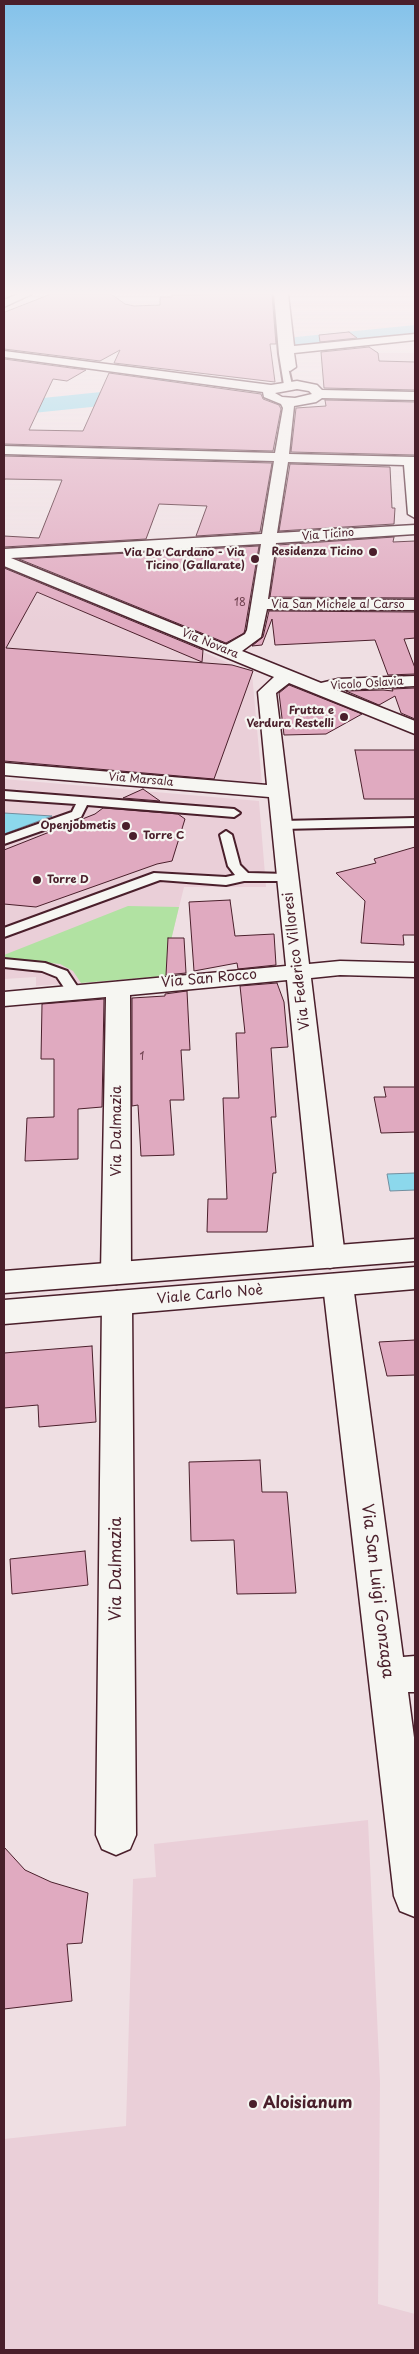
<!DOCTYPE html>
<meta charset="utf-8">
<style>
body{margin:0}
#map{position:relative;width:419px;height:2354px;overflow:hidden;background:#efdfe3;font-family:"Playpen Sans",sans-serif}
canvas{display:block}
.frame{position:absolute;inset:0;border:5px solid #4a1f2b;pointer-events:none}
</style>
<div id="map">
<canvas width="419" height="2354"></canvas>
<div class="frame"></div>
</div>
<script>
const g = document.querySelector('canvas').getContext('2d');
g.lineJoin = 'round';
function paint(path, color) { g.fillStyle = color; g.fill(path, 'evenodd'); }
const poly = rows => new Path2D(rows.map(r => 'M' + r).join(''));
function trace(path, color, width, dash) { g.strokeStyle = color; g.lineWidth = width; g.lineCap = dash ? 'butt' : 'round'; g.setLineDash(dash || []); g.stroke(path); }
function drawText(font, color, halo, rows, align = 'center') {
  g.font = font + ' "Playpen Sans",sans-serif'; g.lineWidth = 4.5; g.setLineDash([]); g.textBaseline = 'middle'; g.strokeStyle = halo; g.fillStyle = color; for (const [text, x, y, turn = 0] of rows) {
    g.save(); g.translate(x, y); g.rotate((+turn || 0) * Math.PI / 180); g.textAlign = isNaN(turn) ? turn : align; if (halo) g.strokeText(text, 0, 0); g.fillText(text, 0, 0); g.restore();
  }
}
paint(poly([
 [378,353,415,353,415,389,382,389],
 [7,568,252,673,262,784,4,762,4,569],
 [4,779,259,801,266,887,184,887,167,956,166,976,36,986,36,977,4,979],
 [368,1820,380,2082,378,2304,415,2314,415,2350,4,2350,4,2139,126,2126,133,1879,156,1877,154,1844]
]), '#eacfd8');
paint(poly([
 [128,906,179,907,167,957,166,976,81,983,73,971,60,964,4,958,4,955]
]), '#b1e2a2');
const water = poly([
 [4,813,52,816,4,834,4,813],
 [415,1173,415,1190,390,1191,387,1174,415,1173]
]);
paint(water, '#8cd8ec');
trace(water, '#728e9f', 1);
paint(poly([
 [415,325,415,337,296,351,288,349,285,344,288,339,296,337,415,325],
 [161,374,169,376,173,381,169,386,135,398,101,406,4,416,4,402,101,392,161,374]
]), '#8cd8ec');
const building = poly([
 [51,294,111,294,125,304,134,306,160,305,160,297,172,297,172,295,272,294,276,344,270,344,275,382,114,363,120,350,100,361,4,349,5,312,51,294],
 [349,332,357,338,320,342,319,335,349,332],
 [369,347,378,353,379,361,415,362,415,390,324,388,321,352,369,347],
 [4,359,86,370,67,381,53,379,29,430,83,431,109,373,261,394,263,399,279,405,281,409,273,451,4,444,4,359],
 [325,400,415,402,415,455,291,452,296,408,326,406,325,400],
 [4,456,272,463,260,532,196,536,207,506,159,504,146,539,4,547,4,536,39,538,62,480,5,479,4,481,4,456],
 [290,464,390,467,392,508,395,508,394,524,279,531,290,464],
 [394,537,393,542,415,541,415,598,270,597,278,545,394,537],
 [259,546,245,629,244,633,226,643,19,559,259,546],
 [4,568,203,650,202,662,37,592,6,648,232,665,253,671,214,779,4,761,4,568],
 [269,611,415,612,415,638,404,639,415,668,415,674,388,675,375,640,275,645,272,619,262,645,252,646,263,637,269,611],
 [289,685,362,714,326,734,284,735,279,693,289,685],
 [415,688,415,719,401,713,395,696,379,705,346,691,383,690,393,691,392,689,415,688],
 [355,750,415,750,415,799,364,799,355,750],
 [143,789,160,801,123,798,143,789],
 [103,808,178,814,185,819,172,861,157,864,36,907,4,904,4,850,95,814,103,808],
 [415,847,415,935,403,935,404,945,361,943,365,901,336,873,376,863,374,859,415,847],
 [230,900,235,936,274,934,276,965,238,969,237,963,194,971,189,902,230,900],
 [168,938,184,938,186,973,166,975,168,938],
 [277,983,284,1002,288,1047,271,1048,276,1117,271,1117,276,1173,273,1173,267,1232,207,1232,208,1199,227,1199,223,1098,239,1098,236,1033,245,1033,240,986,277,983],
 [187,991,190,1050,181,1050,184,1100,170,1100,174,1155,141,1156,138,1105,132,1106,132,998,165,996,165,994,187,991],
 [104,999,102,1107,78,1109,78,1159,25,1161,27,1118,54,1117,54,1059,41,1059,42,1004,104,999],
 [384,1087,415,1087,415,1132,381,1133,374,1097,386,1097,384,1087],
 [415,1340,415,1375,387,1376,379,1342,415,1340],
 [92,1346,96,1422,39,1427,38,1405,4,1408,4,1353,92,1346],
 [260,1460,262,1492,287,1492,296,1593,237,1594,234,1540,191,1541,189,1462,260,1460],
 [85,1551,88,1585,12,1594,10,1559,85,1551],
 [4,1847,25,1870,51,1882,88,1893,82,1943,67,1944,72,2001,4,2009,4,1847]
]);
paint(building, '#e0aac0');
trace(building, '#4a1f2b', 1);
const service = poly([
 [274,294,280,294,285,354,292,385,288,387,284,385,279,354,274,294],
 [4,791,234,809,240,813,234,817,87,805,81,817,4,844,4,836,72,812,76,804,4,799,4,791],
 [415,818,415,826,282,829,276,825,282,821,415,818],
 [226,831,232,835,240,865,248,873,288,874,294,878,293,881,244,881,226,885,160,880,4,937,4,928,154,873,226,877,235,875,228,866,220,835,226,831],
 [4,959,45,963,67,971,81,992,79,995,69,995,57,977,42,971,4,967,4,959]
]);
const minor = poly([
 [18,294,32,294,4,307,4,300,18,294],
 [278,294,288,294,294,346,415,334,415,340,294,353,296,367,290,371,286,370,281,350,278,294],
 [4,351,271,385,297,381,317,385,322,390,415,392,415,400,322,398,316,402,294,406,289,454,415,457,415,518,408,514,404,465,288,462,277,533,415,525,415,534,276,543,268,599,415,600,415,610,267,609,261,637,242,651,321,683,338,679,415,676,415,686,337,690,415,721,415,734,289,683,276,693,309,964,340,961,415,963,415,977,340,975,311,978,345,1257,340,1265,330,1268,320,1265,315,1257,287,980,130,995,131,1273,126,1281,116,1284,106,1281,101,1273,106,997,4,1006,4,992,286,966,269,797,4,775,4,763,267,785,258,692,274,677,4,566,4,549,262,534,274,461,4,454,4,446,275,453,283,408,281,404,264,397,263,392,4,357,4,351],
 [297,389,309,391,312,394,295,398,282,397,275,393,297,389],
 [261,544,247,630,245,634,226,645,11,558,261,544],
 [338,1274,348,1277,353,1285,403,1657,415,1656,415,1692,408,1692,415,1745,415,1917,400,1911,394,1896,323,1285,328,1277,338,1274],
 [117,1291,128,1295,132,1303,136,1835,130,1849,116,1855,102,1849,96,1835,102,1303,106,1295,117,1291]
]);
const primary = poly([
 [415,1239,415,1261,4,1293,4,1271,415,1239],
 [415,1267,415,1289,4,1324,4,1300,415,1267]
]);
trace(service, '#4a1f2b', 4);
trace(minor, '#4a1f2b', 3);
trace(primary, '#4a1f2b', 3);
paint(service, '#f6f6f2');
paint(minor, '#f6f6f2');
paint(primary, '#f6f6f2');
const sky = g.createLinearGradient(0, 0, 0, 624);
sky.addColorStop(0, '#83c2ea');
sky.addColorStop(0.47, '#f8f1f2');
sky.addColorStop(1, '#f8f1f200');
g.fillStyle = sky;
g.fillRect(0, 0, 419, 624);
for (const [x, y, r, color] of [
 [373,552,5,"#4a1f2b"],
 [255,559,5,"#4a1f2b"],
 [344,717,5,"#4a1f2b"],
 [126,826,5,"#4a1f2b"],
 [133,836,5,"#4a1f2b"],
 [37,880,5,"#4a1f2b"],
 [253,2104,5,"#4a1f2b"]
]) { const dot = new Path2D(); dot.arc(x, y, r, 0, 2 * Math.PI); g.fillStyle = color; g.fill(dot); trace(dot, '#f6f6f2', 2); }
drawText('11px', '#4a1f2b', '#f6f6f2', [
 ["Via Ticino",328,535,-5],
 ["Via San Michele al Carso",338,605],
 ["Via Novara",210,644,22],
 ["Vicolo Oslavia",367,684,-4],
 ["Via Marsala",141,780,5]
]);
drawText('bold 11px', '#4a1f2b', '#f6f6f2', [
 ["Residenza Ticino",363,552],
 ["Via Da Cardano - Via",245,553],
 ["Ticino (Gallarate)",245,566],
 ["Frutta e",334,711],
 ["Verdura Restelli",334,724],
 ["Openjobmetis",116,826],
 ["Torre C",143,836,"left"],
 ["Torre D",47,880,"left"]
], 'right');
drawText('11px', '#704250', null, [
 ["18",240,603],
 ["1",142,1057]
]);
drawText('14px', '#4a1f2b', '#f6f6f2', [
 ["Via Federico Villoresi",297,961,-97],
 ["Via San Rocco",209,979,-5],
 ["Via Dalmazia",117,1131,-90],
 ["Viale Carlo Noè",210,1295,-5]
]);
drawText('16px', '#4a1f2b', '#f6f6f2', [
 ["Via Dalmazia",117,1569,-90],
 ["Via San Luigi Gonzaga",377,1591,83]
]);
drawText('bold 16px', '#4a1f2b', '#f6f6f2', [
 ["Aloisianum",263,2104]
], 'left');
</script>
